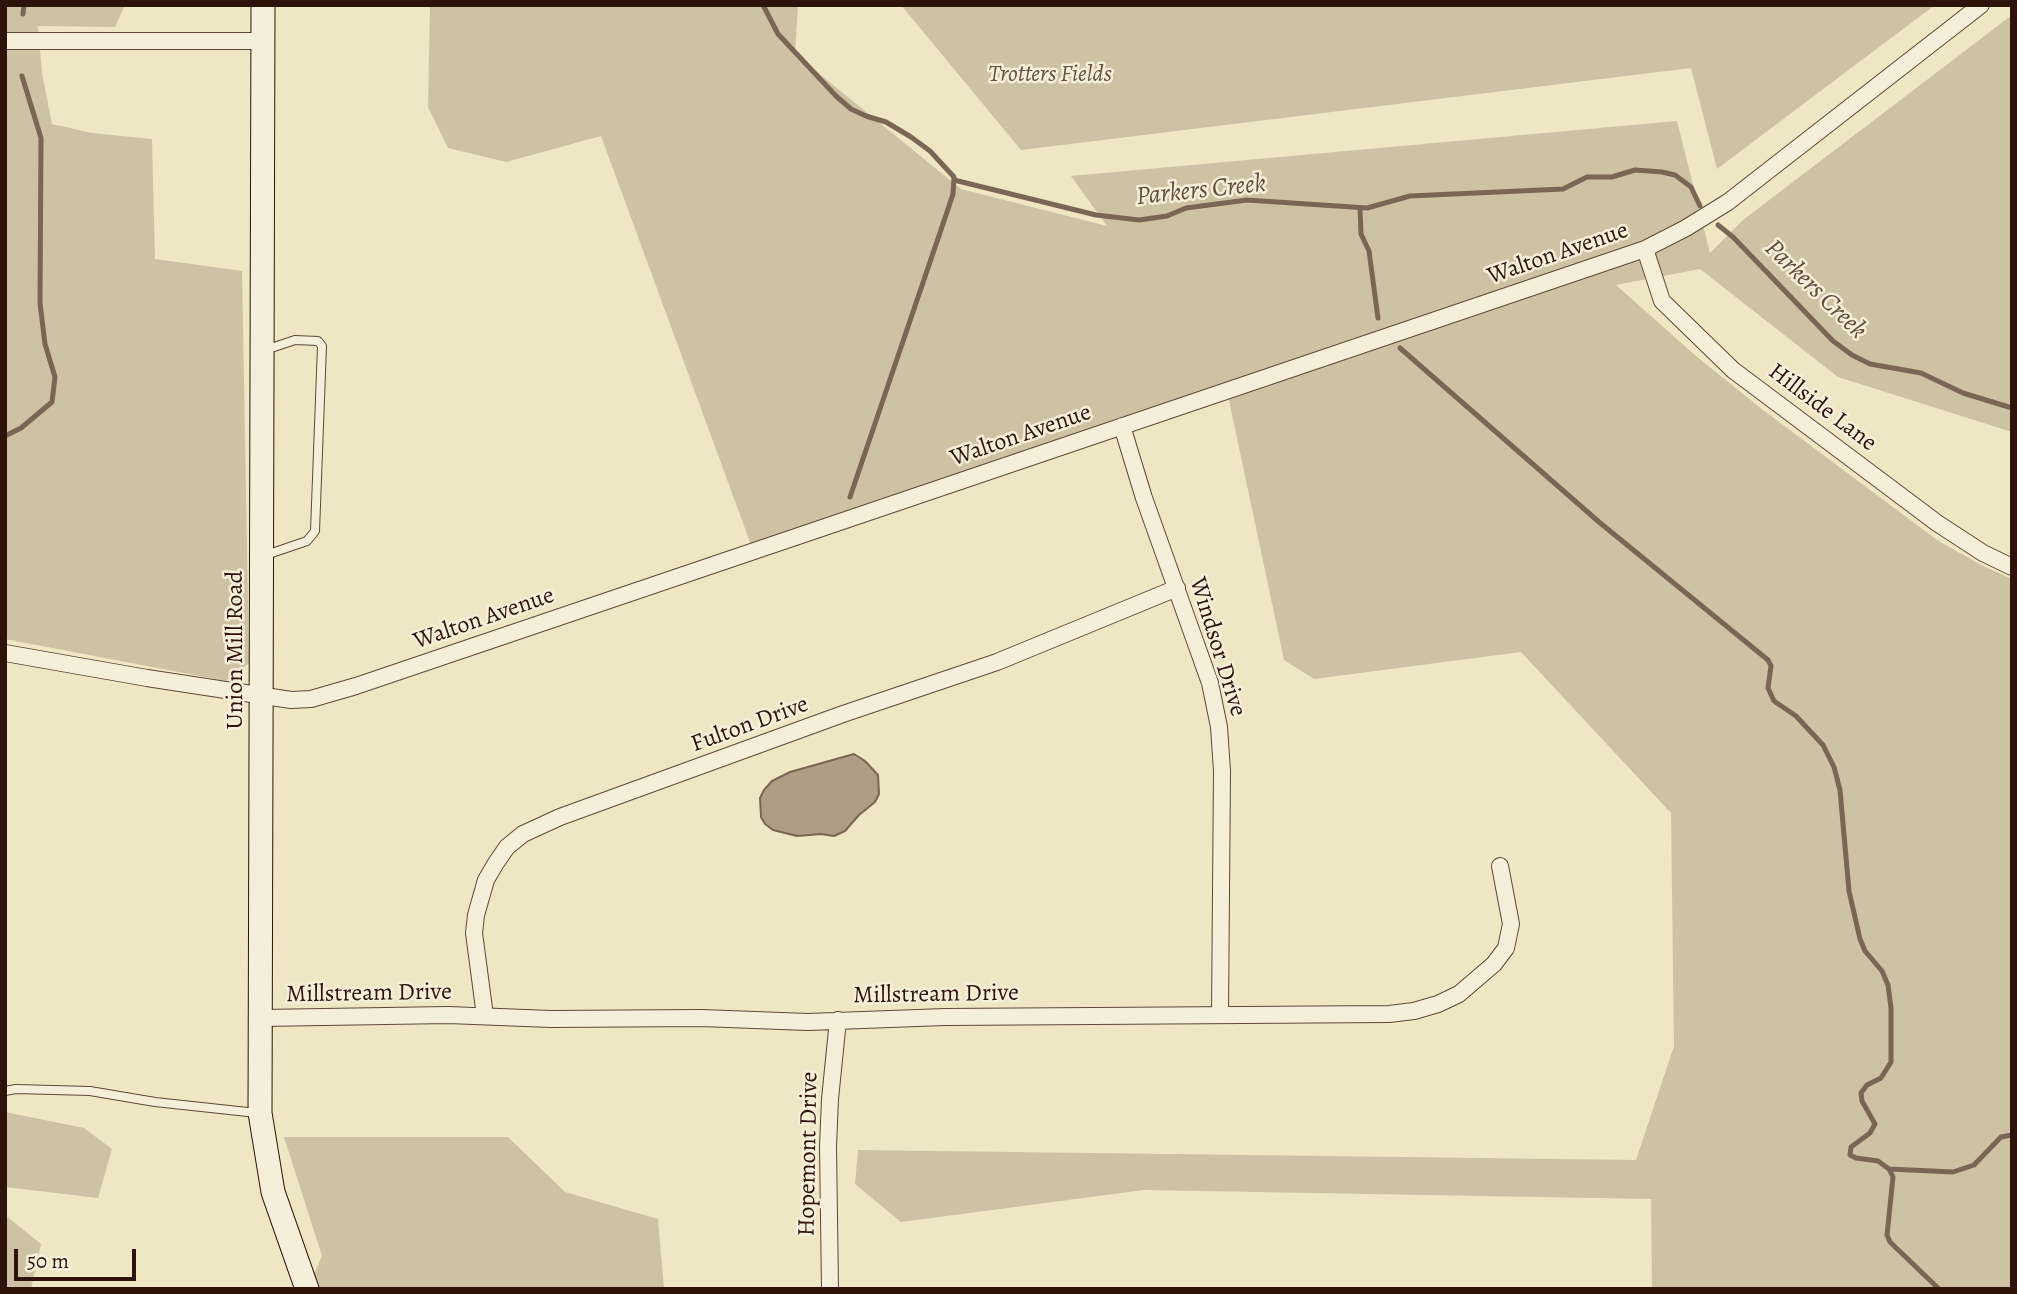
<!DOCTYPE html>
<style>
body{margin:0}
#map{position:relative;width:2017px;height:1294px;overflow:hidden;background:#efe6c4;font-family:Alegreya,serif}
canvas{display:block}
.frame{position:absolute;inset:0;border:7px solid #2e130a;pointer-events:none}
.scale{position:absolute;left:14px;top:1249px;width:122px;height:32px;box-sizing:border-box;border:4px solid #2e130a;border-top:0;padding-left:9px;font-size:21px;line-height:24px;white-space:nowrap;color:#2e130a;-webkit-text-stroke:5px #f5efd9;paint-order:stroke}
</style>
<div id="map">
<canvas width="2017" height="1294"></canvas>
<div class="frame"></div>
<div class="scale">50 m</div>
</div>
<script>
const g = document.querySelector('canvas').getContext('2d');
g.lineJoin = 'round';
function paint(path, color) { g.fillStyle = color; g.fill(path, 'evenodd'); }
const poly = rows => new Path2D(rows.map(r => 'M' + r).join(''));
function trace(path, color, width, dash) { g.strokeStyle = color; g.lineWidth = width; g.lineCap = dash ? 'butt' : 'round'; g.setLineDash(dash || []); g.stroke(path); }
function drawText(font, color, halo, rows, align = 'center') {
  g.font = font + ' Alegreya,serif'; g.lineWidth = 5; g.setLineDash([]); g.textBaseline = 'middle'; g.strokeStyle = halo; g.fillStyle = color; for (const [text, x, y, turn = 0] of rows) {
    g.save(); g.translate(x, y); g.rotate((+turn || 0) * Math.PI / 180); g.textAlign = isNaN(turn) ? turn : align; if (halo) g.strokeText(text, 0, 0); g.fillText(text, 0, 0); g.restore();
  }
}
paint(poly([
 [5,5,125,5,115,27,38,26,42,73,52,124,92,133,152,139,155,259,242,271,249,663,226,681,5,639],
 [430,5,798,5,795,54,961,189,1107,226,1071,176,1677,121,1710,253,1743,220,2012,15,2012,432,1838,377,1700,269,1616,285,1696,356,1763,410,1937,540,1981,565,2012,579,2012,1289,1652,1289,1651,1199,1144,1190,901,1222,855,1184,858,1150,1636,1160,1674,1046,1671,813,1521,652,1314,679,1284,660,1227,391,754,553,601,136,506,162,448,148,428,107],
 [901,5,1935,5,1717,169,1691,68,1021,150],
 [5,1112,84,1128,112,1149,98,1198,5,1187],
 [284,1137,508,1137,565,1192,658,1219,664,1289,308,1289,322,1256],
 [5,1215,41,1244,31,1289,5,1289]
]), '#cec2a4');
const water = poly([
 [854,754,865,761,878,775,879,794,875,802,859,815,845,831,834,836,821,834,797,836,773,830,765,824,761,817,760,798,764,790,772,781,790,772,854,754]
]);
paint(water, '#ad9e85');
trace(water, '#7a6654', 2);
trace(poly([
 [763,5,778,34,836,96,851,109,866,116,886,122,911,137,930,151,954,177,953,194,946,215,850,497],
 [23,14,24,5],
 [954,180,1096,215,1139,220,1167,216,1186,208,1247,200,1367,208,1410,196,1563,189,1587,177,1612,177,1635,170,1662,172,1675,175,1691,187,1700,206],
 [1360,208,1361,234,1369,251,1378,318],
 [1718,225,1733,237,1833,341,1852,355,1870,364,1921,373,1963,393,2012,408],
 [1400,348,1599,522,1768,660,1771,666,1768,688,1774,701,1796,716,1823,745,1834,767,1840,790,1849,891,1860,939,1865,951,1882,971,1888,985,1891,1008,1891,1062,1881,1078,1867,1085,1861,1093,1862,1101,1875,1124,1870,1133,1851,1147,1850,1155,1856,1158,1878,1161,1889,1169,1893,1177,1887,1235,1890,1242,1939,1289],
 [5,436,21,428,52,402,55,377,45,344,40,303,41,138,22,76],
 [1889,1169,1953,1172,1974,1165,2001,1137,2012,1135]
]), '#7a6654', 5);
const lane = poly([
 [263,556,307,541,315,531,322,346,318,341,295,340,265,350],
 [5,1091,16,1089,90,1091,155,1102,257,1113]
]);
const street = poly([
 [5,41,263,41],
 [1645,249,1662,301,1733,370,1937,523,1983,553,2012,567],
 [1122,426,1144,498,1210,683,1219,727,1222,771,1220,1015],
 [5,653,147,678,291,700,311,699,356,686,1645,249,1686,228,1728,202,1981,5],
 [485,1016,474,933,476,915,486,880,496,863,507,847,523,834,560,817,843,714,997,662,1177,588],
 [261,1018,448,1015,551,1019,701,1018,808,1022,945,1017,1389,1014,1414,1011,1438,1004,1459,994,1494,964,1506,948,1511,924,1500,866],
 [830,1289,828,1146,830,1099,838,1020]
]);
const secondary = poly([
 [263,5,260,1113,273,1192,307,1289]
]);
trace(lane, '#5e4838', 10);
trace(street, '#5e4838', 18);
trace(secondary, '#2e130a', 25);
trace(lane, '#f5efd9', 8);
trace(street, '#f5efd9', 16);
trace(secondary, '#f5efd9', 23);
drawText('italic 24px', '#665040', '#f5efd9', [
 ["Trotters Fields",1050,75]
]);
drawText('24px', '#2e130a', '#f5efd9', [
 ["Walton Avenue",1558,254,-19],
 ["Hillside Lane",1822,408,37],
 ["Walton Avenue",1021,436,-19],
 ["Walton Avenue",484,619,-19],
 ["Windsor Drive",1217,647,73],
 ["Union Mill Road",236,650,-90],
 ["Fulton Drive",750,725,-20],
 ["Millstream Drive",369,994,-1],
 ["Millstream Drive",936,995,-1],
 ["Hopemont Drive",809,1154,-89]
]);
drawText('italic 26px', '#614b3b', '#f5efd9', [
 ["Parkers Creek",1201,191,-6],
 ["Parkers Creek",1815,290,44]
]);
</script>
